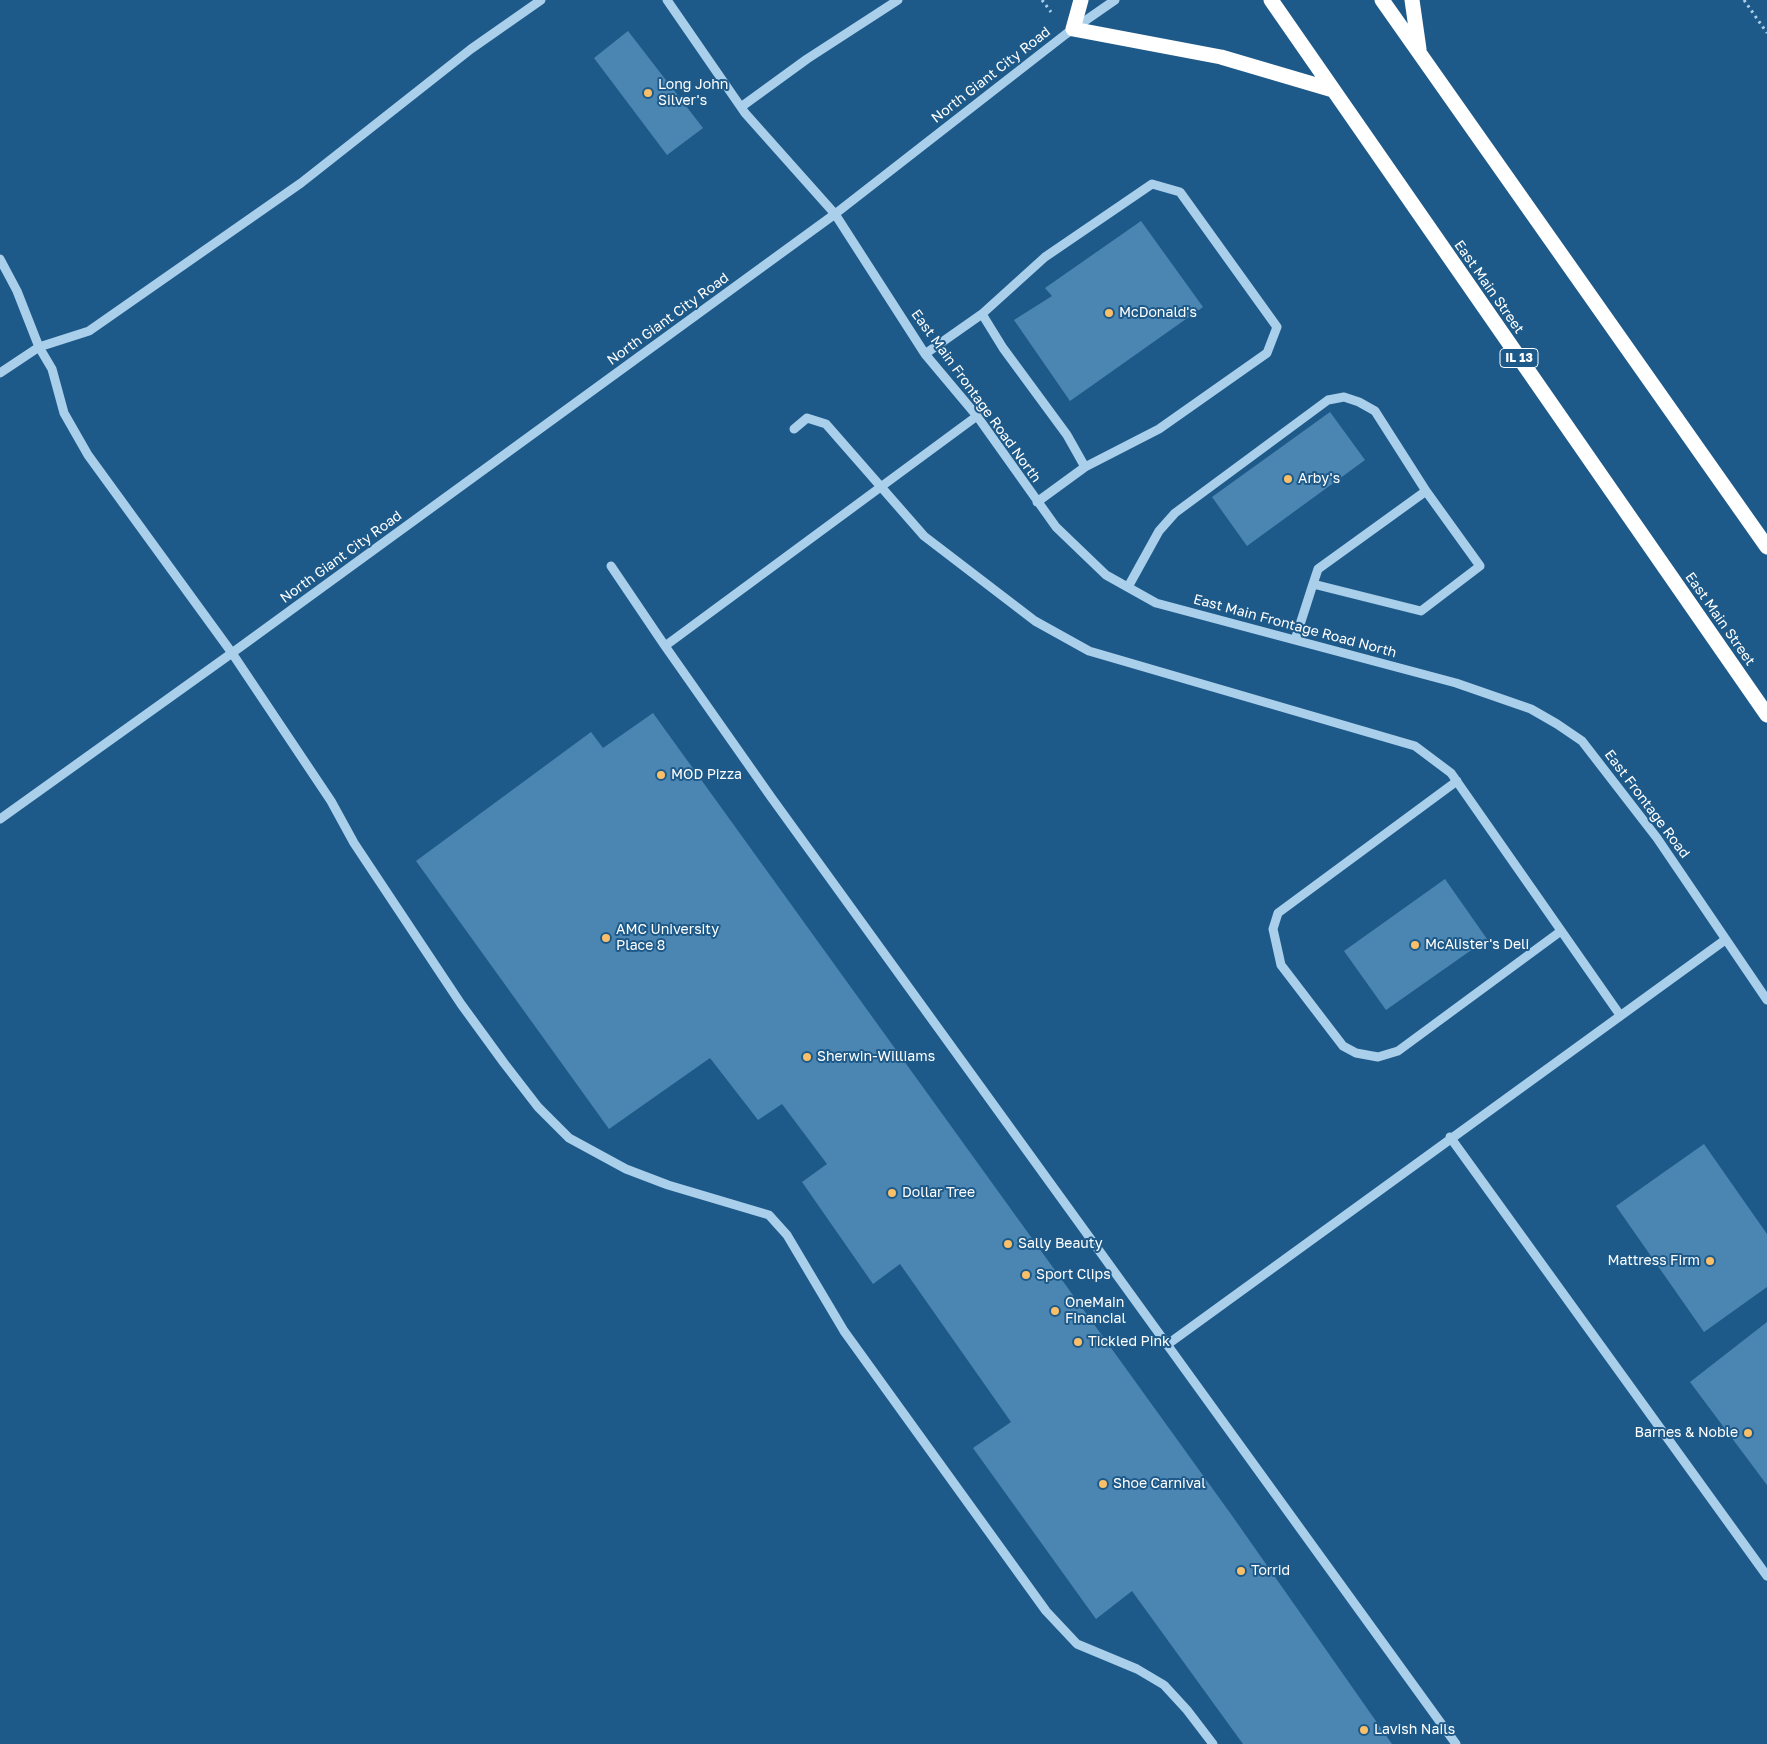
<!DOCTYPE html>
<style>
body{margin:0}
canvas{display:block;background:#1e5a89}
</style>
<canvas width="1767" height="1744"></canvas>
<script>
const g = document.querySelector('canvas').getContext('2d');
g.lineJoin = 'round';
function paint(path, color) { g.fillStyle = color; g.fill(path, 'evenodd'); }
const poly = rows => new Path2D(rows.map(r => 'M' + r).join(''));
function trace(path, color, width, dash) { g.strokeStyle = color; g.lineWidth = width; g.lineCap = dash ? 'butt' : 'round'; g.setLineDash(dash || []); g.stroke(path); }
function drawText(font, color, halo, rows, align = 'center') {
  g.font = font + ' "Golos Text",sans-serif'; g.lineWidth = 4; g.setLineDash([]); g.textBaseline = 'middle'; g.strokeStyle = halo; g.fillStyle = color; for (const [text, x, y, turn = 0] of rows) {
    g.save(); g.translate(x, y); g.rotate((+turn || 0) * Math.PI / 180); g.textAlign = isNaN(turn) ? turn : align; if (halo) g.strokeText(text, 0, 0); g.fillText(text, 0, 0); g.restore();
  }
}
paint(poly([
 [628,31,703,128,667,155,594,58],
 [1141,221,1203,307,1070,401,1014,320,1052,296,1045,288],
 [1330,412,1365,460,1247,546,1212,497],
 [653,713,1233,1517,1392,1744,1243,1744,1132,1591,1096,1619,973,1448,1011,1422,900,1264,873,1284,802,1182,827,1164,782,1104,758,1120,710,1058,609,1129,416,861,591,732,603,748],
 [1445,879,1487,939,1386,1010,1344,951],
 [1704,1144,1767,1234,1767,1287,1704,1332,1616,1206],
 [1767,1322,1767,1485,1690,1382]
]), '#4b86b3');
trace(poly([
 [1042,0,1051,12],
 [1744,0,1767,33]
]), '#aacfeb', 3, [2.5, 4]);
trace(poly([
 [667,0,745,113,835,214,925,354,977,416,1056,527,1106,575,1156,603,1456,683,1531,709,1557,724,1582,741,1657,838,1767,1000],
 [741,107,807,59,898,0],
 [0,259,17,291,39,347,89,331,301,183,471,49,541,0],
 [982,314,1003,348,1067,435,1085,467,1037,502],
 [925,354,982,314,1045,257,1152,184,1180,192,1277,327,1267,353,1159,429,1085,467],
 [0,373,39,347,52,369,64,413,88,455,232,653,331,801,354,843,461,1004,504,1063,538,1107,569,1138,626,1169,668,1185,769,1215,787,1235,844,1331,1046,1611,1077,1644,1137,1669,1164,1685,1187,1710,1213,1744],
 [977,416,665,646,771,797,1456,1744],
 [794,429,807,418,826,424,924,536,1035,621,1089,651,1415,746,1451,773,1620,1015],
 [611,566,665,646],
 [1128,587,1159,531,1175,513,1328,400,1344,397,1359,402,1375,411,1426,491],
 [1295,640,1313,584,1318,569,1426,491,1480,566,1421,611,1313,584],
 [1457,781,1278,913,1273,929,1281,965,1343,1046,1356,1053,1378,1057,1398,1051,1561,931],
 [0,819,232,653,835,214,1066,34,1115,0],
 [1450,1137,1767,1576],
 [1168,1344,1725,940]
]), '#aacfeb', 9);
trace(poly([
 [1081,0,1073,29,1221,57,1333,90],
 [1271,0,1767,715],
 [1382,0,1767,547],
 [1412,0,1419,49]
]), '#fff', 15);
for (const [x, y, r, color] of [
 [648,93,5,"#fabf69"],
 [1109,313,5,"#fabf69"],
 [1288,479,5,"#fabf69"],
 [661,775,5,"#fabf69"],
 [606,938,5,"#fabf69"],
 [1415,945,5,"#fabf69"],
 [807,1057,5,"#fabf69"],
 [892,1193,5,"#fabf69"],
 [1008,1244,5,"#fabf69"],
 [1710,1261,5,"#fabf69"],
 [1026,1275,5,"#fabf69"],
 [1055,1311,5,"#fabf69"],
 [1078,1342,5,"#fabf69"],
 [1748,1433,5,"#fabf69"],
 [1103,1484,5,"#fabf69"],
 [1241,1571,5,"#fabf69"],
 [1364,1730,5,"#fabf69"]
]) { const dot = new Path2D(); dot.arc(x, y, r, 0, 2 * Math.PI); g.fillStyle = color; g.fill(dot); trace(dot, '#1e5a89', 2); }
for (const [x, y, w] of [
 [1519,358,38]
]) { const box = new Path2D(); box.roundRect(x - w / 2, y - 9.5, w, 19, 4); g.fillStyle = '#1e5a89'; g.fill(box); trace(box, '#fff', 1); }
drawText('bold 12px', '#fff', null, [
 ["IL 13",1519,358]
]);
drawText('14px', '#fff', '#1e5a89', [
 ["North Giant City Road",991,75,-38],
 ["East Main Street",1489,287,55],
 ["North Giant City Road",668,319,-36],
 ["East Main Frontage Road North",976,396,54],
 ["North Giant City Road",341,557,-36],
 ["East Main Street",1720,619,55],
 ["East Main Frontage Road North",1295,626,15],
 ["East Frontage Road",1647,804,53]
]);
drawText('14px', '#fff', '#1e5a89', [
 ["Long John",658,85],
 ["Silver's",658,101],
 ["McDonald's",1119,313],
 ["Arby's",1298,479],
 ["MOD Pizza",671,775],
 ["AMC University",616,930],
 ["Place 8",616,946],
 ["McAlister's Deli",1425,945],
 ["Sherwin-Williams",817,1057],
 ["Dollar Tree",902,1193],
 ["Sally Beauty",1018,1244],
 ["Mattress Firm",1700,1261,"right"],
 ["Sport Clips",1036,1275],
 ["OneMain",1065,1303],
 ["Financial",1065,1319],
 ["Tickled Pink",1088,1342],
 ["Barnes & Noble",1738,1433,"right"],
 ["Shoe Carnival",1113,1484],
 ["Torrid",1251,1571],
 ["Lavish Nails",1374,1730]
], 'left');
</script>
